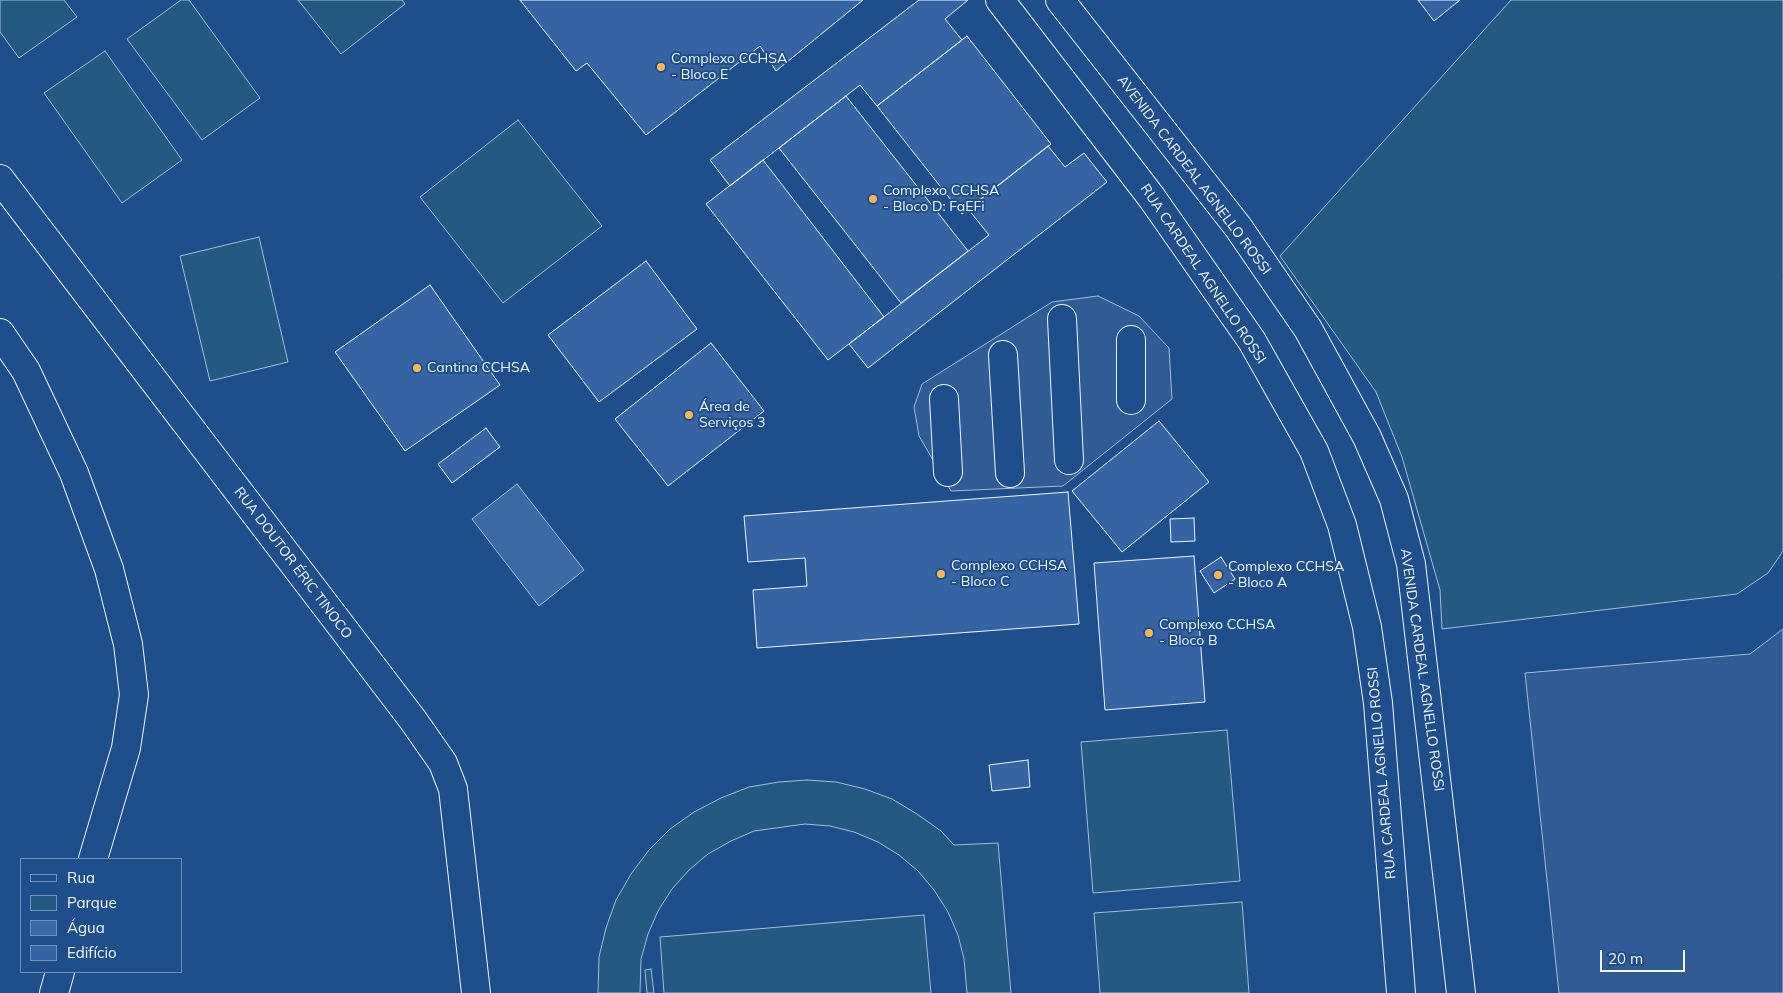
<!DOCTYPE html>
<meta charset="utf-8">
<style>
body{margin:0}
#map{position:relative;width:1783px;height:993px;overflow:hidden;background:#1f4e8c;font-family:Mulish,sans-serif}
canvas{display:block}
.legend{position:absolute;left:20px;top:858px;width:162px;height:115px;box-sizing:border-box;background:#1f4e8c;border:1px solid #7391ba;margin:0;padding:6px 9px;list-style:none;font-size:15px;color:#f2f6ff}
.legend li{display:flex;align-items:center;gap:10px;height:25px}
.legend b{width:25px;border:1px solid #7391ba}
.scale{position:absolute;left:1600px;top:950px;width:85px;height:22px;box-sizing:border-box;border:2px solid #f2f6ff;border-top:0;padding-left:6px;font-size:15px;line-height:18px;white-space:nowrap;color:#f2f6ff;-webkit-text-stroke:4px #1f4e8c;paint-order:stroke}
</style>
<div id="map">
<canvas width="1783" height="993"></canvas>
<ul class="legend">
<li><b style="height:6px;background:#1f4e8c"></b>Rua</li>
<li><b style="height:14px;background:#245a82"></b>Parque</li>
<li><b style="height:14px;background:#3b69a3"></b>Água</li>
<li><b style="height:14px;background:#3563a3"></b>Edifício</li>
</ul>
<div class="scale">20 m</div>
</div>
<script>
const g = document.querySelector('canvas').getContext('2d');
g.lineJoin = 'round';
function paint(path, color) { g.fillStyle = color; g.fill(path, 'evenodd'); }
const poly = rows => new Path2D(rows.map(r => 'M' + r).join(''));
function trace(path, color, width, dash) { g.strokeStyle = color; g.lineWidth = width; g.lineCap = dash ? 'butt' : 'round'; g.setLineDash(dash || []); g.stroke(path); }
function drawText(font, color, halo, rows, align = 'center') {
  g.font = font + ' Mulish,sans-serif'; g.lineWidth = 4; g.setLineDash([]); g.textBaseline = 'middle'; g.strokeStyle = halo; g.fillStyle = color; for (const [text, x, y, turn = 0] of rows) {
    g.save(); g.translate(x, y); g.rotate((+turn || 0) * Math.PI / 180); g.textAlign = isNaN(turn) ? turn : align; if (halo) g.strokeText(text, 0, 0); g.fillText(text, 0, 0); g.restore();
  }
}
const green = poly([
 [0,0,64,0,77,17,19,58,0,32,0,0],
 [181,0,189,0,260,98,202,140,127,39,181,0],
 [298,0,402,0,405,4,341,54,298,0],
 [1511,0,1783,0,1783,551,1768,573,1737,594,1442,629,1440,590,1402,457,1376,392,1280,256,1511,0],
 [105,51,182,160,122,203,44,93,105,51],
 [518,120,602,226,503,303,420,197,518,120],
 [259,237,288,362,210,381,180,256,259,237],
 [1227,730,1240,881,1093,893,1081,742,1227,730],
 [807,780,836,782,865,789,892,799,917,814,941,831,954,845,998,843,1011,993,967,993,964,959,958,935,948,912,934,890,918,871,899,855,878,842,854,832,830,826,805,824,754,831,731,841,708,854,689,870,672,889,658,911,648,934,641,959,640,993,598,993,599,957,606,928,616,900,631,874,649,850,670,829,694,812,721,798,749,787,779,782,807,780],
 [1242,902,1249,993,1100,993,1094,913,1242,902],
 [924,915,931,993,664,993,660,937,924,915],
 [651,969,654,993,647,993,645,970,651,969]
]);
paint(green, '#245a82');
trace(green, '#a8bbd7', 1);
const parking = poly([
 [1098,296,1139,316,1169,348,1172,399,1063,486,951,491,919,436,914,407,922,384,1052,302,1098,296],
 [1783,629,1783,993,1559,993,1525,673,1750,654,1783,629]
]);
paint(parking, '#305b95');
trace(parking, '#a8bbd7', 1);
const water = poly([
 [517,484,584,570,539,606,472,519,517,484]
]);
paint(water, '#3b69a3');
trace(water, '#a8bbd7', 1);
const building = poly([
 [520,0,863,0,776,71,760,46,646,135,587,63,576,71,520,0],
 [919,0,968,0,945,19,962,40,877,106,860,85,730,186,710,160,919,0],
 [1418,0,1460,0,1434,21,1418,0],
 [967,36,1051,144,962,214,877,106,967,36],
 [846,96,968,251,901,303,779,148,846,96],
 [1048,146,1065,167,1084,153,1107,182,868,368,849,344,989,235,968,209,1048,146],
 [763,160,884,317,828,360,706,204,763,160],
 [646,261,697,329,599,402,548,335,646,261],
 [430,285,500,385,405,451,335,352,430,285],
 [711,343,764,411,668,486,615,419,711,343],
 [1159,421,1209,482,1122,552,1072,491,1159,421],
 [486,428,500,447,452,483,438,464,486,428],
 [1068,492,1079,624,757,648,753,590,807,586,805,558,748,562,744,516,1068,492],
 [1194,518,1195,541,1171,542,1170,519,1194,518],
 [1194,556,1205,702,1105,710,1094,563,1194,556],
 [1221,557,1235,579,1214,593,1200,571,1221,557],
 [1028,760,1030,787,992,791,989,765,1028,760]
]);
paint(building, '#3563a3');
trace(building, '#f2f6ff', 1);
const minor = poly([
 [1000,0,1152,198,1252,341,1314,451,1342,525,1367,627,1378,703,1401,993],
 [1060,0,1238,227,1308,329,1367,437,1394,499,1411,564,1461,993],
 [0,179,413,720,443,763,453,789,476,993],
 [1062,319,1069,460],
 [0,333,26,371,74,473,109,569,128,644,134,695,126,748,93,859],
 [1131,340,1131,400],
 [1003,355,1010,473],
 [944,399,948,472],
 [54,993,60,972]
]);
trace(minor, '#f2f6ff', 30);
trace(minor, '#1f4e8c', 28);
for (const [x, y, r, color] of [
 [661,67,5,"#ffb74d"],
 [873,199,5,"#ffb74d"],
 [417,368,5,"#ffb74d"],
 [689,415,5,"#ffb74d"],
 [941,574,5,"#ffb74d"],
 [1218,575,5,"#ffb74d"],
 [1149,633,5,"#ffb74d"]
]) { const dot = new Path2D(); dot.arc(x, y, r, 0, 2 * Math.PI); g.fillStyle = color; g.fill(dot); trace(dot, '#1f4e8c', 2); }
drawText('14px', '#f2f6ff', '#1f4e8c', [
 ["Complexo CCHSA",671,59],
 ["- Bloco E",671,75],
 ["Complexo CCHSA",883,191],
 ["- Bloco D: FaEFi",883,207],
 ["Cantina CCHSA",427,368],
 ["Área de",699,407],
 ["Serviços 3",699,423],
 ["Complexo CCHSA",951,566],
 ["- Bloco C",951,582],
 ["Complexo CCHSA",1228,567],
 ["- Bloco A",1228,583],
 ["Complexo CCHSA",1159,625],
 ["- Bloco B",1159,641]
], 'left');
drawText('14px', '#f2f6ff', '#1f4e8c', [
 ["AVENIDA CARDEAL AGNELLO ROSSI",1194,175,53],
 ["RUA CARDEAL AGNELLO ROSSI",1203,274,56],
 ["RUA DOUTOR ÉRIC TINOCO",293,563,53],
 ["AVENIDA CARDEAL AGNELLO ROSSI",1422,670,82],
 ["RUA CARDEAL AGNELLO ROSSI",1382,773,-95]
]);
</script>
